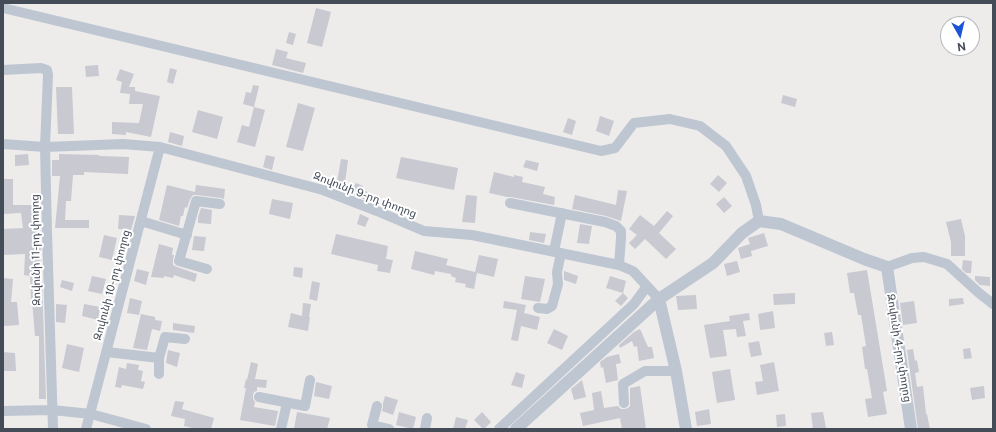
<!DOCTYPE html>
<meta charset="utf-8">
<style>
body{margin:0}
#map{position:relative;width:996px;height:432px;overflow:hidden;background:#eeebeb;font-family:"Public Sans",sans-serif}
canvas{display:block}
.frame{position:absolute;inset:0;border:4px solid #444c58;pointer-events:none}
.north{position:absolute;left:940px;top:16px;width:40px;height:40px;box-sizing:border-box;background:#fff;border:1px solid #b4b7bc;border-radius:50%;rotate:172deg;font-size:11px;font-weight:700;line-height:16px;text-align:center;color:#444c58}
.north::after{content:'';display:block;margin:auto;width:14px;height:18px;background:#1a55d9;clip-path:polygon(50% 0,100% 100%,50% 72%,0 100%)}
</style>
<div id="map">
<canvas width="996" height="432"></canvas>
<div class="frame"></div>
<div class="north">N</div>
</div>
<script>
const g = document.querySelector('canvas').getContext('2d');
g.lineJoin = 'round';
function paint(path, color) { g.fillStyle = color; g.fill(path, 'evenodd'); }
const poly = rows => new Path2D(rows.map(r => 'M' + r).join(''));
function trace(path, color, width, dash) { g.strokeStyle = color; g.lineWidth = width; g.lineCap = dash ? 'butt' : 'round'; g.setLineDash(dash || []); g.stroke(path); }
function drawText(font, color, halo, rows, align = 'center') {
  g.font = font + ' "Public Sans","Noto Sans Armenian",sans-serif'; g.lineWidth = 4; g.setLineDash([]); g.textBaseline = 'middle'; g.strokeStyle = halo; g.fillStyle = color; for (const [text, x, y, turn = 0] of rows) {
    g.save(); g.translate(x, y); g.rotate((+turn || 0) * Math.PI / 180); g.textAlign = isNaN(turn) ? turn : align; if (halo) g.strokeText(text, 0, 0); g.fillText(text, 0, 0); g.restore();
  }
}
paint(poly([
 [316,8,331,12,322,47,307,43],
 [289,32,296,34,293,45,286,43],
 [276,49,288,52,286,58,306,63,303,73,272,65],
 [98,65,99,76,86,77,85,66],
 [170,68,177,70,173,84,167,82],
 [120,69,134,74,129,87,135,87,135,91,160,96,151,137,126,132,126,135,112,134,112,122,139,123,143,104,129,104,130,94,120,93,122,82,116,80],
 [253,85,259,86,254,107,243,104,246,92,251,93],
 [56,87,72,87,74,134,58,134],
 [783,95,797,99,795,107,781,103],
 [298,103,315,108,303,151,286,147],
 [254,107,265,110,255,147,237,142,242,125,249,127],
 [198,110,223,117,217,139,192,132],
 [600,116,614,121,609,136,596,131],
 [568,118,576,121,572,135,563,132],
 [170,132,184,136,182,146,168,142],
 [28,154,29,165,15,166,15,155],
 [59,154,99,155,99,156,129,157,128,174,84,172,84,175,73,175,71,201,66,201,65,220,89,220,89,228,55,228,60,176,52,176,52,160,59,160],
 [266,155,275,157,272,170,263,167],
 [401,157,458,168,454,190,396,178],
 [341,159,348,160,344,191,336,188],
 [526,160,539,163,537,171,523,167],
 [494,172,514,177,514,175,523,177,522,182,545,187,543,194,555,197,554,205,511,197,507,197,489,193],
 [718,175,727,183,719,192,710,184],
 [3,179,13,179,13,205,33,205,35,223,40,223,41,254,39,282,42,281,46,399,39,399,39,336,35,336,32,300,31,300,30,276,24,275,25,254,3,255,3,229,23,228,21,213,3,214],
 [356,183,363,186,362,189,369,193,366,200,350,193],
 [167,185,195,192,196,185,225,189,224,199,221,198,197,195,193,195,190,199,187,208,185,207,183,216,181,216,179,226,159,220],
 [618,190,627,191,621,221,606,216,572,209,575,195,616,205],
 [466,195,477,196,475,223,462,222],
 [724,197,732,206,724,213,716,204],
 [272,199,293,203,290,219,269,214],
 [201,208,212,210,211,224,198,223,198,217],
 [667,211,673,216,659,233,676,249,666,259,645,239,635,249,629,243,637,235,629,229,640,215,654,226],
 [360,214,369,218,365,227,357,224],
 [119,215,135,216,131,230,118,229],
 [961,219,965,236,965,256,951,256,951,242,946,222],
 [580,224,592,226,589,244,577,243],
 [530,232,546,234,544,243,529,240],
 [764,233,768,246,751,251,752,256,741,259,738,248,750,244,748,238],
 [336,234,388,246,386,259,393,260,390,273,377,271,378,265,331,254],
 [104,235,117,238,112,260,99,257],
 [194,236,206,237,204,251,192,250],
 [159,244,173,248,172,255,174,255,173,260,173,265,177,267,197,274,195,282,174,275,173,278,164,276,164,278,151,277],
 [415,251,448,259,446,265,475,272,479,255,498,259,494,277,477,273,474,289,465,287,466,284,455,282,456,278,451,276,451,274,435,271,434,275,411,269],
 [963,260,972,261,971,273,966,273,962,269],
 [737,261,740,272,727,276,724,264],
 [294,267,303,268,302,278,293,276],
 [137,269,149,272,146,285,134,281],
 [867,270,887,391,883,392,887,414,868,417,865,399,872,398,867,369,865,369,862,347,866,346,861,315,858,315,854,293,850,293,847,273],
 [564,271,578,276,576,284,564,280],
 [92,276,106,279,102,294,88,291],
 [525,276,545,279,540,302,521,299],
 [610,276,626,281,623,293,628,298,621,306,615,301,623,293,606,288],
 [975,276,990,277,990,286,980,285,975,280],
 [3,278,13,279,11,302,17,302,19,325,3,326],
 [62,280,74,283,72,291,60,287],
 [312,281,320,283,317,301,309,299],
 [795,293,795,304,774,305,773,294],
 [696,295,697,309,678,310,676,296],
 [130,298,142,301,139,315,127,313],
 [963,298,964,304,949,306,949,299],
 [504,301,526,305,524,313,540,317,537,330,521,326,518,341,511,340,517,310,503,308],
 [914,301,917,323,903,325,900,303],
 [303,303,311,304,309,317,310,317,308,331,288,327,291,313,302,316],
 [56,304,67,305,65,323,56,322],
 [84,304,100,307,98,320,82,316],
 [773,311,775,328,760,330,758,314],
 [749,313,750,320,743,321,746,336,737,337,736,329,723,330,727,356,710,358,704,325,730,321,729,316],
 [141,314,155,317,155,320,162,321,160,331,152,329,147,350,133,348],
 [173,323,195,326,194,333,173,330],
 [554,329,568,336,562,350,547,343],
 [640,329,648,347,652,347,654,358,639,361,637,346,634,347,632,341,620,348,619,345,634,332],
 [832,332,834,345,826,346,824,333],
 [759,341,762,355,751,357,748,343],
 [67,344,84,348,79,372,62,368],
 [970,348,972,358,964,359,963,349],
 [913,349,915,361,917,360,919,372,915,373,917,387,923,386,926,414,927,414,930,429,918,429,907,350],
 [168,350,180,353,177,367,166,363],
 [3,352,15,353,16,371,3,371],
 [619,354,621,363,616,364,618,380,606,383,603,367,601,368,600,362,607,357],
 [251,362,258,364,255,379,267,380,266,388,257,387,257,391,254,392,253,395,253,399,255,402,254,407,278,411,275,426,240,420,246,388,244,388,246,379,247,380],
 [774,362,779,391,757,395,755,382,763,381,760,365],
 [127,363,139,365,138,370,143,371,141,381,145,382,143,389,122,385,121,388,115,387,119,367,126,369],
 [730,369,735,400,717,403,712,372],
 [516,372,525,375,522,388,511,385],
 [582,380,586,397,574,400,571,389],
 [316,382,332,386,329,399,314,396],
 [640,386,646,429,622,429,620,418,583,426,580,413,594,410,592,393,601,391,604,408,618,406,621,409,625,409,628,408,630,406,630,388],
 [984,386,985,398,972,400,970,388],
 [385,396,398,400,393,415,382,411,383,407,383,403],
 [175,401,184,402,182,409,214,418,211,429,197,429,184,426,185,419,171,416],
 [709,409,711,424,697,426,695,412],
 [297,412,330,418,327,429,294,429],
 [399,412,416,417,413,429,396,425],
 [482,412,491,422,484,429,483,429,474,420],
 [823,412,826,428,813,429,811,413],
 [785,414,786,426,777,427,776,415],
 [456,417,468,420,465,429,453,429]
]), '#c8c9d1');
trace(poly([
 [3,8,601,151,615,148,634,123,670,119,700,126,726,146,746,176,756,205,759,221],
 [3,70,41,68,47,70,48,75,45,147,47,232,53,429],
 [3,144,45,147,123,144,160,147,323,190,377,211,424,231,472,235,619,265,633,271,659,299],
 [510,203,605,222,616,226,621,231,621,238,619,265],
 [141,221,187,235],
 [554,251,562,213],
 [887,267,912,258,924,257,947,264,979,293,993,304],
 [207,269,179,261,196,201,220,204],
 [538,308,547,309,552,306,558,284,557,272,561,253],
 [107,352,159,358],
 [159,374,159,358,165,337,185,339],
 [259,397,305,406,310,380],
 [624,403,623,384,645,371,676,371],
 [377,406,372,425,389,429],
 [3,411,52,410,91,414,146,429],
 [86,429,160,147],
 [281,429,287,403],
 [425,429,427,418],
 [499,429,634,304,647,286]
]), '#bec6d1', 10);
trace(poly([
 [659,299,676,371,686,429],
 [516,429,659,299,713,263,742,233,759,221,781,224,864,259,887,267,911,429]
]), '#bec6d1', 12);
drawText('11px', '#444c58', '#fff', [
 ["Զովունի 9-րդ փողոց",365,195,21],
 ["Զովունի 11-րդ փողոց",36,250,-91],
 ["Զովունի 10-րդ փողոց",112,285,-75],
 ["Զովունի 4-րդ փողոց",899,348,81]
]);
</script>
